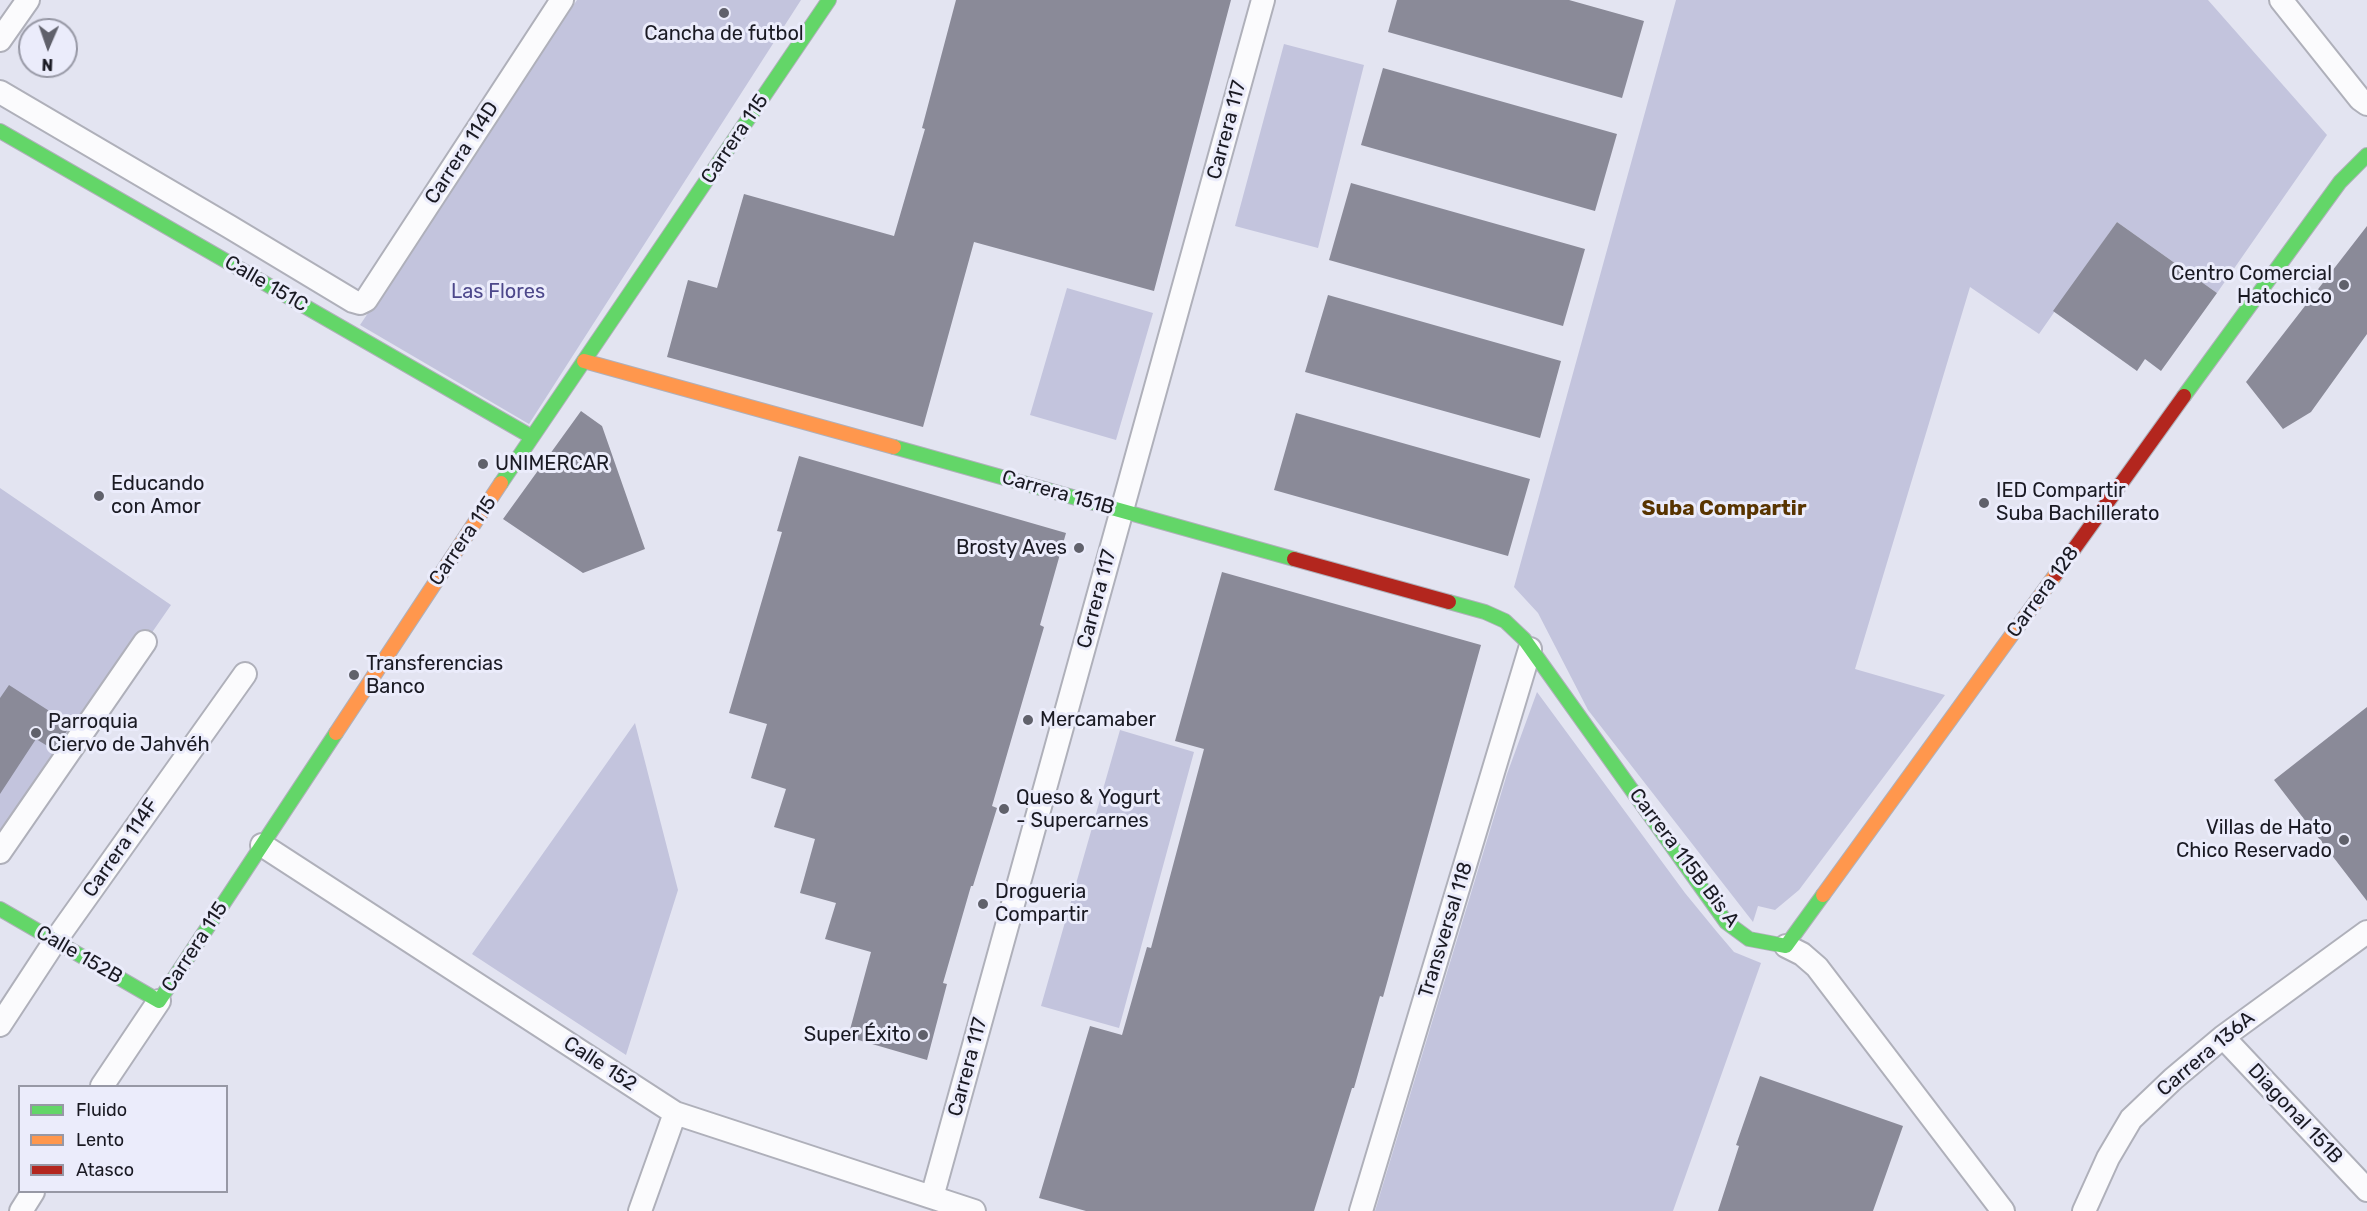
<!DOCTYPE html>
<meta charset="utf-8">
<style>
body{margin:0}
#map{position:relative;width:2367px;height:1211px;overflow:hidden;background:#e3e4f1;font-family:Rubik,sans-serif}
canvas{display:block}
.legend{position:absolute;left:18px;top:1085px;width:210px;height:108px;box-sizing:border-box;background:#ebecfb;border:2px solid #9798a5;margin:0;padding:8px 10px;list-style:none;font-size:18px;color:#1a1a23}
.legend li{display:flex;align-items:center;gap:12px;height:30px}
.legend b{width:30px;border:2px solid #9798a5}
.north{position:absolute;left:18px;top:18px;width:60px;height:60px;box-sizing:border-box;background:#ebecfb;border:2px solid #9798a5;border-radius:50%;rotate:182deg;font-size:16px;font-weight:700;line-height:24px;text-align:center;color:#1a1a23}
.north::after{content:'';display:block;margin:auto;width:21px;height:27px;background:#60616b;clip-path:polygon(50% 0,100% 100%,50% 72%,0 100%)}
</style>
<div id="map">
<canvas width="2367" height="1211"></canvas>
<ul class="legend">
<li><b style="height:8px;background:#63d668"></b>Fluido</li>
<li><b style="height:8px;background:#ff974d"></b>Lento</li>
<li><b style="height:8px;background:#b3261e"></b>Atasco</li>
</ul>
<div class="north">N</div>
</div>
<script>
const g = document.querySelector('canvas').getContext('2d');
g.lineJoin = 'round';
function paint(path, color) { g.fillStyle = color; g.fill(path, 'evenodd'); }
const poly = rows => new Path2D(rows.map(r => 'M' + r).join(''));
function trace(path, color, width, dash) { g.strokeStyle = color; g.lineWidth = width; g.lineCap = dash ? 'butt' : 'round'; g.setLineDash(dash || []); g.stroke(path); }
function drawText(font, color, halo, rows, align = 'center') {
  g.font = font + ' Rubik,sans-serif'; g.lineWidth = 6; g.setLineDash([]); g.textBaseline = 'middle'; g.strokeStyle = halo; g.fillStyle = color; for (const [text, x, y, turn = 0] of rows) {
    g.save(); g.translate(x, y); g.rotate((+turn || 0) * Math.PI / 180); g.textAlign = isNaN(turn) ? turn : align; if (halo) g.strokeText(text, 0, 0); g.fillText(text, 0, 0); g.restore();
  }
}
paint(poly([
 [577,0,801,0,529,424,360,325],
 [1676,0,2208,0,2327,135,2217,293,2117,222,2039,334,1970,287,1855,669,1945,695,1799,890,1775,910,1758,906,1753,922,1588,710,1538,613,1514,587],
 [1284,44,1364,65,1318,248,1235,226],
 [1067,288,1153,313,1116,440,1030,415],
 [0,488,171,605,0,852],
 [1537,692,1685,893,1717,932,1734,952,1761,963,1673,1211,1375,1211,1507,774],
 [635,723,678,890,626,1055,472,954],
 [1120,730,1194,752,1119,1028,1041,1006]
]), '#c3c4dd');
paint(poly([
 [956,0,1231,0,1154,291,974,242,923,427,667,357,688,280,717,288,744,194,894,236,925,129,922,128],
 [1397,0,1569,0,1644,21,1622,98,1388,32],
 [1383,68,1617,134,1595,211,1361,145],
 [1351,183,1585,249,1563,326,1329,260],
 [2117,222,2217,293,2161,371,2145,359,2137,371,2053,311],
 [2367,226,2367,334,2311,412,2283,429,2246,382],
 [1328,295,1561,361,1540,438,1305,372],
 [581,411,602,426,645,549,583,573,503,519],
 [1296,413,1530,479,1508,556,1274,490],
 [799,456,1066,533,1040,625,1044,627,992,806,997,808,973,886,971,886,943,983,947,984,927,1060,848,1037,871,952,825,939,836,903,800,893,815,839,774,827,786,789,751,778,767,724,729,713,782,532,777,531],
 [1222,572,1481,645,1383,997,1380,996,1354,1088,1352,1088,1314,1211,1086,1211,1039,1198,1090,1026,1122,1035,1147,947,1151,948,1204,749,1175,741],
 [9,685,71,725,54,750,36,739,0,794,0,698],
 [2367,707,2367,901,2274,780],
 [1760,1076,1903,1126,1873,1211,1718,1211,1739,1146,1736,1145]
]), '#8a8a98');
const street = poly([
 [2281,0,2360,99,2367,104],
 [0,40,28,0],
 [0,92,230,227,353,301,360,303,366,300,562,0],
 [262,845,675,1113,974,1211],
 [0,852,145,642],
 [1786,946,1802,954,1817,967,2003,1211],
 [0,1025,55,941,245,674],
 [2223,1037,2367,1190],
 [102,1086,159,1001],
 [932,1197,1263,0],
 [21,1211,33,1192],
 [640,1211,675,1113],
 [1361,1211,1530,649],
 [2084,1211,2108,1158,2131,1119,2173,1079,2223,1037,2367,932]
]);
const fast = poly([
 [0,131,532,437],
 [2184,396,2340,182,2367,155],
 [894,447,1294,559],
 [501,483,829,0],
 [1449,602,1485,612,1505,621,1524,639,1726,922,1749,939,1786,946,1823,895],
 [0,909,159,1001,336,733]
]);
const slow = poly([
 [584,361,894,447],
 [336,733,501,483],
 [1823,895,2056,574]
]);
const jam = poly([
 [1294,559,1449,602],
 [2056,574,2184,396]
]);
trace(street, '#afb0ba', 26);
trace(fast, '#afb0ba', 16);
trace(slow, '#afb0ba', 16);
trace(jam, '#afb0ba', 16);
trace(street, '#fbfbfd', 22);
trace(fast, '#63d668', 14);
trace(slow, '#ff974d', 14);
trace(jam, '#b3261e', 14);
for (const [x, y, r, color] of [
 [724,13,6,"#60616b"],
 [2344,285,6,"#60616b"],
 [483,464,6,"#60616b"],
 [99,496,6,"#60616b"],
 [1984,503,6,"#60616b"],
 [1079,548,6,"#60616b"],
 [354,675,6,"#60616b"],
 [1028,720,6,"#60616b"],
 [36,733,6,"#60616b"],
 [1004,809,6,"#60616b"],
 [2344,840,6,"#60616b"],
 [983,904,6,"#60616b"],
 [923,1035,6,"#60616b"]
]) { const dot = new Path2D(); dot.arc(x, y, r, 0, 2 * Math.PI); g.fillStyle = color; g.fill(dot); trace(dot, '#ebecfb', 2); }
drawText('20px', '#1a1a23', '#ebecfb', [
 ["Cancha de futbol",724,34,"center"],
 ["Centro Comercial",2332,274,"right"],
 ["Hatochico",2332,297,"right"],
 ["UNIMERCAR",495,464],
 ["Educando",111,484],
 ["con Amor",111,507],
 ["IED Compartir",1996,491],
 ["Suba Bachillerato",1996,514],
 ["Brosty Aves",1067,548,"right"],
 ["Transferencias",366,664],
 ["Banco",366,687],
 ["Mercamaber",1040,720],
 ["Parroquia",48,722],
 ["Ciervo de Jahvéh",48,745],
 ["Queso & Yogurt",1016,798],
 ["- Supercarnes",1016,821],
 ["Villas de Hato",2332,828,"right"],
 ["Chico Reservado",2332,851,"right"],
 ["Drogueria",995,892],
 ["Compartir",995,915],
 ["Super Éxito",911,1035,"right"]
], 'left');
drawText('20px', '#1a1a23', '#ebecfb', [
 ["Carrera 117",1227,130,-75],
 ["Carrera 115",735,139,-56],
 ["Carrera 114D",462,153,-57],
 ["Calle 151C",266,284,30],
 ["Carrera 151B",1058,493,16],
 ["Carrera 115",463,541,-56],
 ["Carrera 128",2043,592,-54],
 ["Carrera 117",1097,599,-75],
 ["Carrera 114F",121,848,-55],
 ["Carrera 115B Bis A",1684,858,53],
 ["Transversal 118",1446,930,-73],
 ["Carrera 115",195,947,-57],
 ["Calle 152B",79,955,30],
 ["Carrera 136A",2206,1054,-40],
 ["Calle 152",600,1064,33],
 ["Carrera 117",968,1067,-75],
 ["Diagonal 151B",2295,1114,47]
]);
drawText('20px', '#4d488b', '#ebecfb', [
 ["Las Flores",498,292]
]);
drawText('bold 21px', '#583400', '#ebecfb', [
 ["Suba Compartir",1724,509]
]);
</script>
